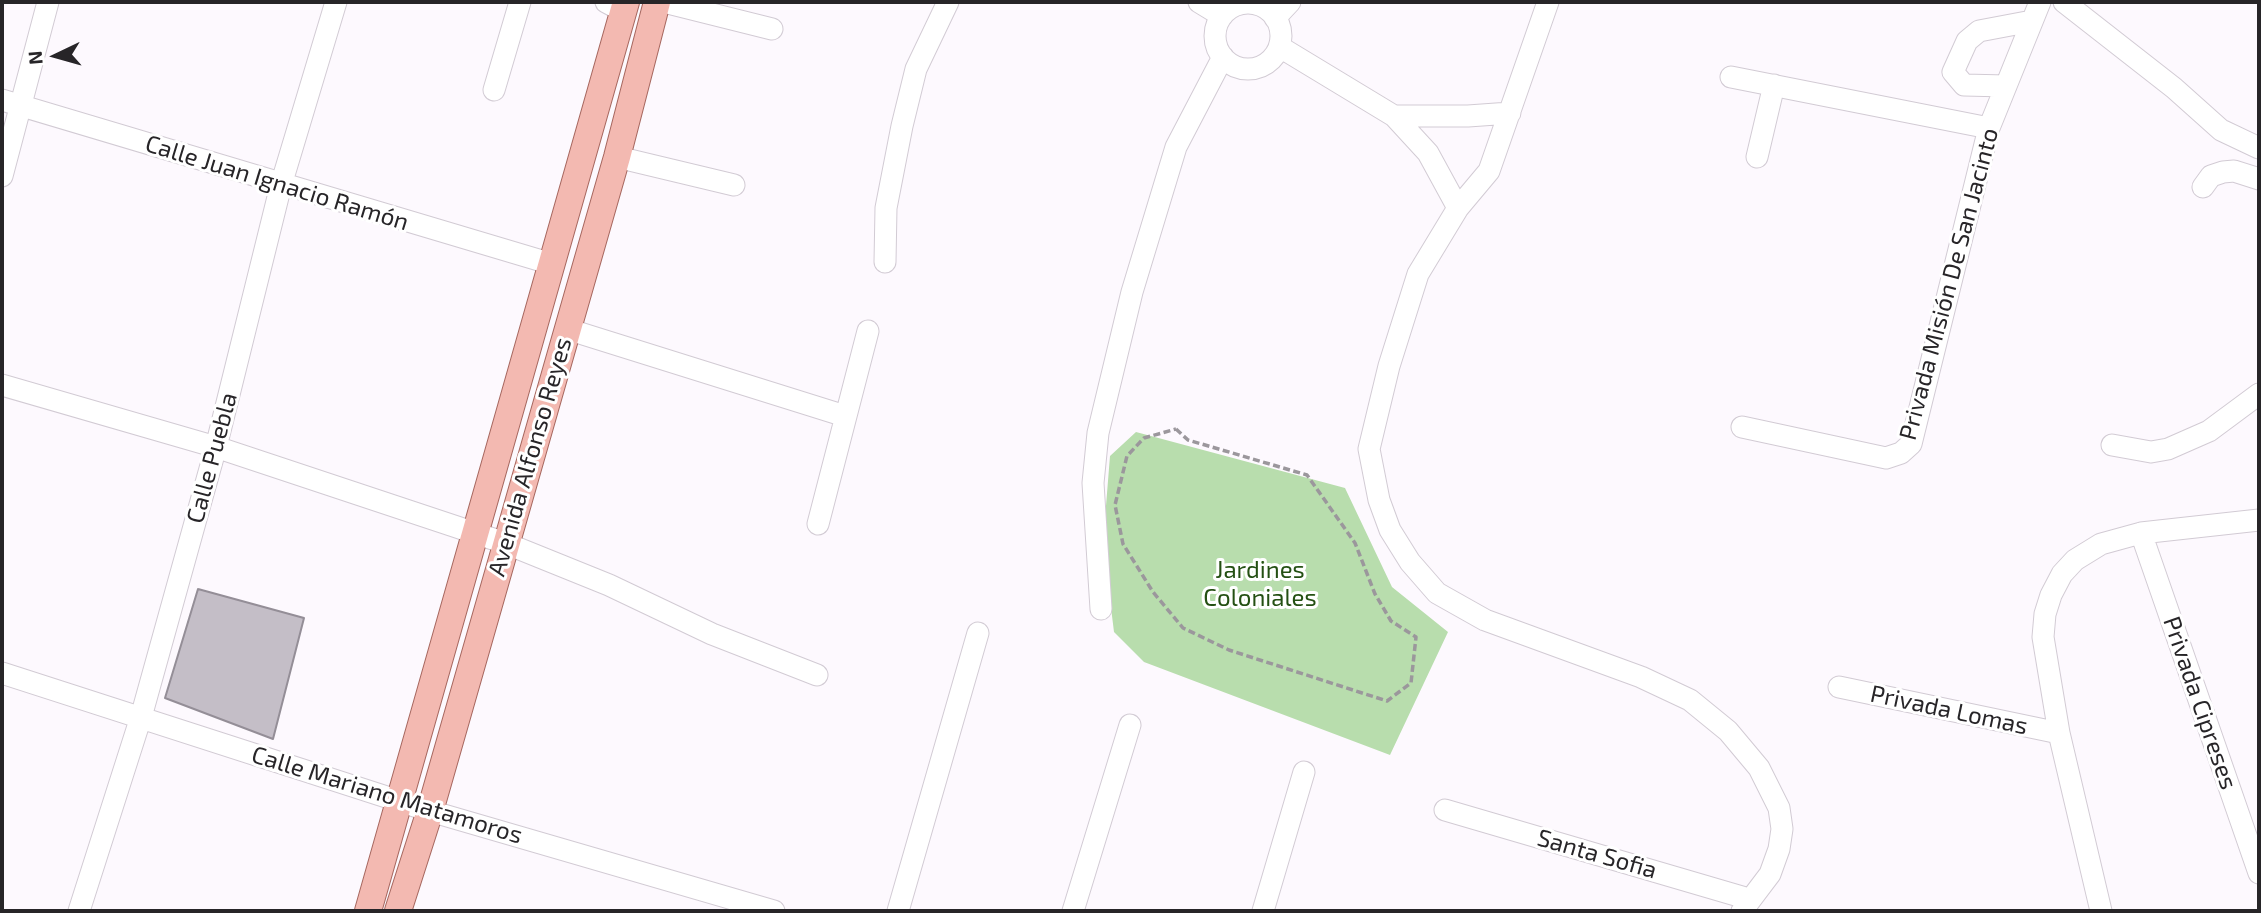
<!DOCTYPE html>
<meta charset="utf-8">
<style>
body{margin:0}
#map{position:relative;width:2261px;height:913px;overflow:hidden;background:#fdf9fe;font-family:"Exo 2",sans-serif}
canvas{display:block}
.frame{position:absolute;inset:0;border:4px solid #272528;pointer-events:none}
.north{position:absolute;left:21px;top:21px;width:70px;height:70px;-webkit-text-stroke:5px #fff;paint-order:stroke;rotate:265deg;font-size:19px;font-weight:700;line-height:28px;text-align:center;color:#272528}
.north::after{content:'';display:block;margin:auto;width:24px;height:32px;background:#272528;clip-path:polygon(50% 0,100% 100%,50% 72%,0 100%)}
</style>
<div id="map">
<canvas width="2261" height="913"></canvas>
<div class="frame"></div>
<div class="north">N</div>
</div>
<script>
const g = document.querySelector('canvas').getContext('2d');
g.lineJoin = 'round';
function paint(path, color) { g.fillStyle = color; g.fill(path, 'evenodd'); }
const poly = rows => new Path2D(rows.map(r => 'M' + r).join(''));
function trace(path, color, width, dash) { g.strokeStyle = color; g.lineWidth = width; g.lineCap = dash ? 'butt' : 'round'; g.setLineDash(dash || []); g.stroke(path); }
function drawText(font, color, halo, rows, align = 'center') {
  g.font = font + ' "Exo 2",sans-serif'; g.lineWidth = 6; g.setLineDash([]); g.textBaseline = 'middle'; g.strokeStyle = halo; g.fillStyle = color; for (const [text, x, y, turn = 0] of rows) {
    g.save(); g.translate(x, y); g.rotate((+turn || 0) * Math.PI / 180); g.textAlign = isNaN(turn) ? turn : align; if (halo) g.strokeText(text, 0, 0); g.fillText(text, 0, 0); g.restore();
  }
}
paint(poly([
 [1136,432,1345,488,1392,587,1448,632,1390,755,1144,662,1114,632,1103,543,1110,456]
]), '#b8ddad');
const building = poly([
 [198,589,304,618,273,739,165,698,198,589]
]);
paint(building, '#c4bec7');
trace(building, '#948e97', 2);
const minor = poly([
 [606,2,623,11],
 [664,2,772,29],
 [1199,2,1222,16],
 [1548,2,1489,171,1458,208,1418,274,1389,366,1369,449,1379,500,1390,530,1410,562,1437,593,1485,620,1641,677,1690,700,1728,731,1759,768,1779,808,1782,829,1779,849,1770,874,1742,911],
 [2064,2,2174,88,2221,130,2259,148],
 '1215 36a33 33 0 1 1 66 0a33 33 0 1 1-66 0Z',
 [1275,18,1290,2],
 [1280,47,1394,116,1428,153,1458,208],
 [1731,77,1989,128],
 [2006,86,1964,85,1953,72,1967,41,1979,31,2032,21],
 [494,90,520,2],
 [2,100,552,264],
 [1394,116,1468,116,1510,113],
 [617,157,734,185],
 [1757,157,1774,85],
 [2,176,48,2],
 [2203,187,2211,176,2223,172,2234,171,2259,179],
 [885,262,886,208,902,126,916,69,948,2],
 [567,329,845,416],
 [2,385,216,447,505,543,609,585,712,634,817,675],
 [1742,427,1886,458,1901,453,1911,444,1989,128,2040,2],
 [2112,445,2151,452,2168,449,2209,431,2259,394],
 [818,524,868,331],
 [2141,533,2259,873],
 [1101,609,1093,483,1098,433,1132,292,1176,147,1223,57],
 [2,673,430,811,774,911],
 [1839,687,2059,733],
 [1445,810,1749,899],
 [79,911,141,717,216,447,281,185,336,2],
 [898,911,978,633],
 [1073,911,1130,725],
 [1263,911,1304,772],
 [2101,911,2059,733,2043,637,2045,614,2051,595,2062,574,2075,560,2101,544,2141,533,2259,520]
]);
const major = poly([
 [368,911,626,2],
 [398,911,430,811,617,157,657,2]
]);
trace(minor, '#d2cbd4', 23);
trace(major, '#a6675f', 28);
trace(poly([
 [1176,429,1188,440,1307,475,1355,543,1375,594,1391,621,1416,637,1411,683,1387,701,1229,650,1183,628,1153,592,1123,544,1115,505,1127,456,1144,438,1176,429]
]), '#9b979c', 3.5, [7, 3.5]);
trace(minor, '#fff', 21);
trace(major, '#f3b9b1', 26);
drawText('24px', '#272528', '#fff', [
 ["Calle Juan Ignacio Ramón",277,183,17],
 ["Privada Misión De San Jacinto",1949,284,-75],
 ["Avenida Alfonso Reyes",530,457,-74],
 ["Calle Puebla",212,458,-75],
 ["Privada Cipreses",2200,703,71],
 ["Privada Lomas",1949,710,12],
 ["Calle Mariano Matamoros",387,795,17],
 ["Santa Sofia",1597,854,16]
]);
drawText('24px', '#245013', '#fff', [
 ["Jardines",1260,570],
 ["Coloniales",1260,598]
]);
</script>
